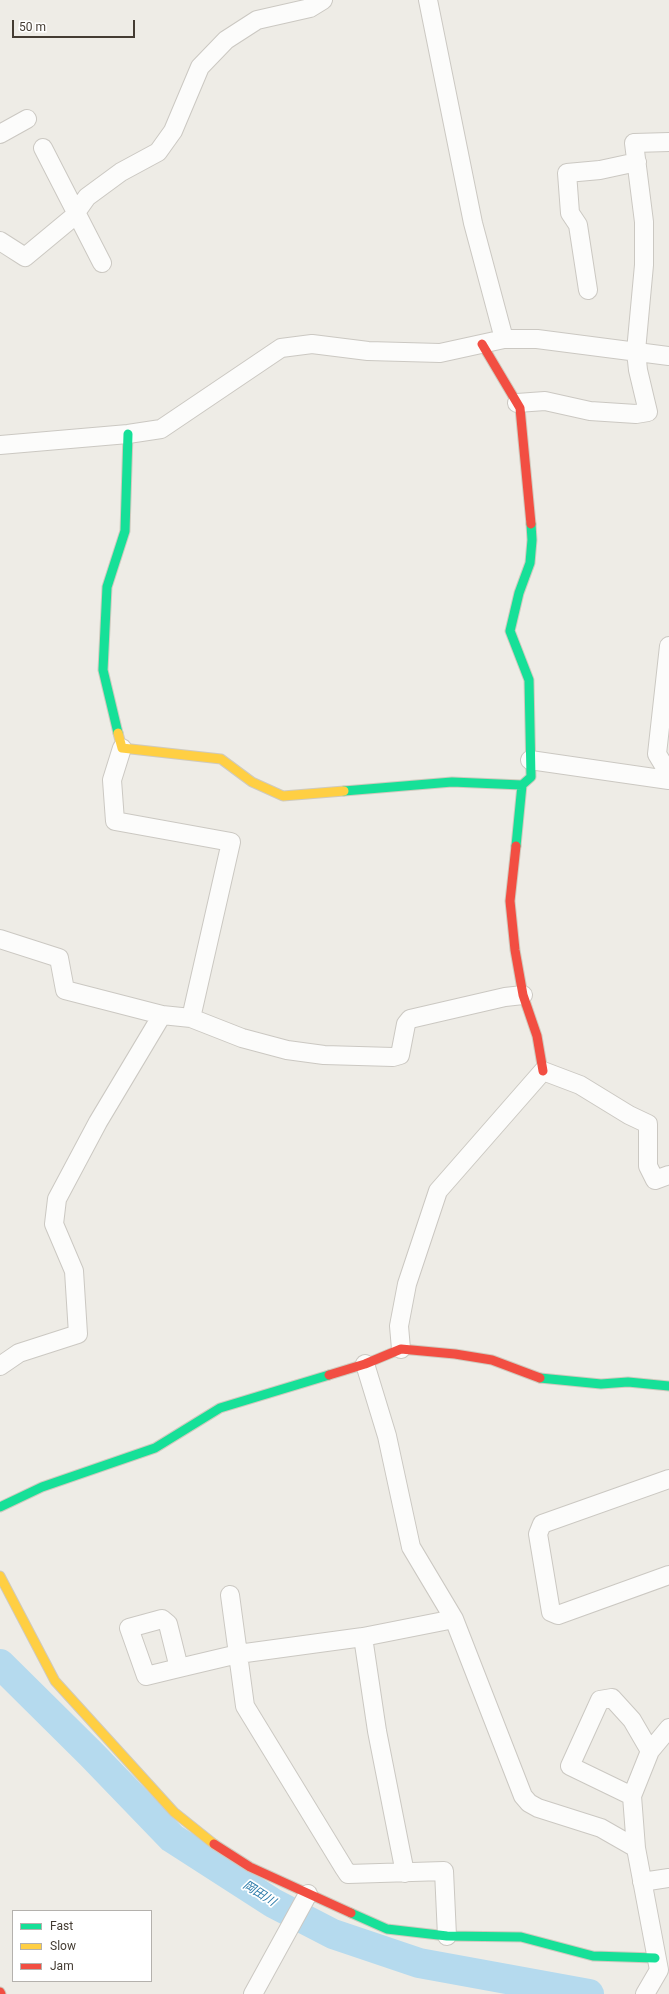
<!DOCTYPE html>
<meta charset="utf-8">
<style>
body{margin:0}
#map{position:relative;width:669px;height:1994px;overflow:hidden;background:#eeece6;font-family:Roboto,sans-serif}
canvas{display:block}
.legend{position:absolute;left:12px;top:1910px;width:140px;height:72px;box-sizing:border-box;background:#fff;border:1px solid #b4b1ad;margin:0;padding:5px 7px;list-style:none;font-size:12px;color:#443c33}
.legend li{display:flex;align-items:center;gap:8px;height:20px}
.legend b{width:20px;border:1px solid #b4b1ad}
.scale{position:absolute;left:12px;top:20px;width:123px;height:18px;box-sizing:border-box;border:2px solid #443c33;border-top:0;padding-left:5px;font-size:12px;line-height:14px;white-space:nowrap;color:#443c33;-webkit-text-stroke:3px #fff;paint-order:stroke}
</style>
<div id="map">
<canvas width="669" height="1994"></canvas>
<ul class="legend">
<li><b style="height:5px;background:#16e098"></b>Fast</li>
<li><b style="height:5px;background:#ffcf43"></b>Slow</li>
<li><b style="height:5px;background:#f24e42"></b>Jam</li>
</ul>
<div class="scale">50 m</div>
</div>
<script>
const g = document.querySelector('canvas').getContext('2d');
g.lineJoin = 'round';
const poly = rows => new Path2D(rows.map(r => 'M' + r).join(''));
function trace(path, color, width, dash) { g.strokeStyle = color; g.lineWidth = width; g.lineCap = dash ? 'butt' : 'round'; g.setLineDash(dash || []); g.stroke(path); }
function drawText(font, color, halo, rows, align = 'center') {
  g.font = font + ' Roboto,"Noto Sans JP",sans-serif'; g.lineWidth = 3.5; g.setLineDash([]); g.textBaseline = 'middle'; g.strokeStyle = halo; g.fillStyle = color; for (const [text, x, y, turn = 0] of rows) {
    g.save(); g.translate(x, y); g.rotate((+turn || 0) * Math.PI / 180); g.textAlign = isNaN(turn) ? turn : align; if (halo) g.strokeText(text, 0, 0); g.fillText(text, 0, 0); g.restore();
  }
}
trace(poly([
 [0,1664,91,1754,172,1838,273,1903,333,1934,419,1963,589,1994]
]), '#b5daee', 30);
const street = poly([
 [428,0,473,223,504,339],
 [0,134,27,119],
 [43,148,102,263],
 [0,241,25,257,72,218,87,197,121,172,158,152,173,131,200,67,226,40,257,20,310,8,323,0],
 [588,290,578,225,570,213,567,173,600,170,637,162],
 [517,403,545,401,590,411,636,414,648,412,638,370,636,351,644,265,644,222,634,143,669,142],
 [0,445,128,434,161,429,281,348,312,344,368,351,440,353,504,339,537,339,669,356],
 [669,646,657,754,669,774],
 [122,748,112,780,115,821,231,842,191,1018],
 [530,760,669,780],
 [0,939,59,958,65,990,162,1015,191,1018,242,1038,287,1050,324,1055,393,1057,400,1055,406,1024,410,1019,505,997,523,995],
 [401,1349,399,1326,407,1284,438,1191,543,1071,580,1085,629,1115,648,1124,648,1166,655,1180,669,1175],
 [365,1364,387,1436,411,1547,454,1619,523,1796,529,1803,538,1808,601,1828,636,1848],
 [0,1366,19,1353,78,1334,74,1271,54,1224,57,1199,98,1122,162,1015],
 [669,1479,542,1524,538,1534,551,1612,558,1615,669,1575],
 [230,1595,245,1706,344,1868,348,1874,444,1871,447,1936],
 [363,1637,377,1731,405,1873],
 [179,1668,168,1624,162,1619,129,1628,146,1676,179,1668,238,1654,363,1637,454,1619],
 [632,1796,570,1766,600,1700,612,1698,632,1720,650,1751],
 [642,1882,669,1878],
 [253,1994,308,1894],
 [645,1994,659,1970,636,1848,632,1796,650,1751,669,1728]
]);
const fast = poly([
 [118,733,103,670,107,587,125,531,128,434],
 [344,791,452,782,522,785],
 [516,846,522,785,531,777,529,680,510,631,519,593,530,563,532,540,531,524],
 [540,1378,601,1384,628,1382,669,1386],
 [0,1507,42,1487,155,1448,220,1408,329,1375],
 [351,1913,387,1929,447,1936,521,1937,593,1956,655,1958]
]);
const slow = poly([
 [118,733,122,748,221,759,252,782,283,796,344,791],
 [0,1576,55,1681,174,1812,214,1844]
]);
const jam = poly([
 [482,344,520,408,531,524],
 [516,846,510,901,515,950,523,995,537,1036,543,1071],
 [329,1375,365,1364,401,1349,455,1354,492,1360,540,1378],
 [214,1844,250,1867,351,1913],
 [0,1992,1,1994]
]);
trace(street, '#cbc8c2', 20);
trace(fast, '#cfcabe', 11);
trace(slow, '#cfcabe', 11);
trace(jam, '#cfcabe', 11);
trace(street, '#fcfcfb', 18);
trace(fast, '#16e098', 9);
trace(slow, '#ffcf43', 9);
trace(jam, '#f24e42', 9);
drawText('italic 12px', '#2a7aa9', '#fff', [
 ["岡田川",259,1894,32]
]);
</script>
